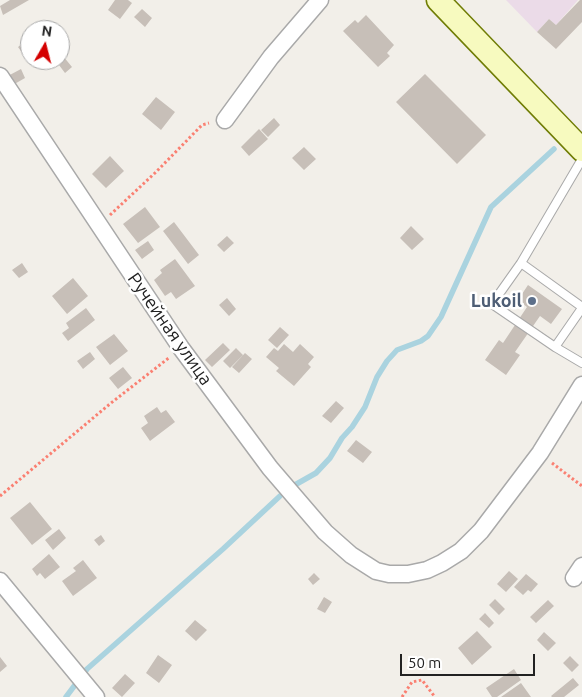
<!DOCTYPE html>
<meta charset="utf-8">
<style>
body{margin:0}
#map{position:relative;width:582px;height:697px;overflow:hidden;background:#f2efe9;font-family:Ubuntu,sans-serif}
canvas{display:block}
.north{position:absolute;left:20px;top:20px;width:50px;height:50px;box-sizing:border-box;background:#fff;border:1px solid #a7a7a7;border-radius:50%;rotate:8deg;font-size:14px;font-weight:700;line-height:20px;text-align:center;color:#222}
.north::after{content:'';display:block;margin:auto;width:18px;height:22px;background:#d40000;clip-path:polygon(50% 0,100% 100%,50% 72%,0 100%)}
.scale{position:absolute;left:400px;top:654px;width:135px;height:22px;box-sizing:border-box;border:2px solid #222;border-top:0;padding-left:6px;font-size:15px;line-height:18px;white-space:nowrap;color:#222;-webkit-text-stroke:4px #fff;paint-order:stroke}
</style>
<div id="map">
<canvas width="582" height="697"></canvas>
<div class="north">N</div>
<div class="scale">50 m</div>
</div>
<script>
const g = document.querySelector('canvas').getContext('2d');
g.lineJoin = 'round';
function paint(path, color) { g.fillStyle = color; g.fill(path, 'evenodd'); }
const poly = rows => new Path2D(rows.map(r => 'M' + r).join(''));
function trace(path, color, width, dash) { g.strokeStyle = color; g.lineWidth = width; g.lineCap = dash ? 'butt' : 'round'; g.setLineDash(dash || []); g.stroke(path); }
function drawText(font, color, halo, rows, align = 'center') {
  g.font = font + ' Ubuntu,sans-serif'; g.lineWidth = 5; g.setLineDash([]); g.textBaseline = 'middle'; g.strokeStyle = halo; g.fillStyle = color; for (const [text, x, y, turn = 0] of rows) {
    g.save(); g.translate(x, y); g.rotate((+turn || 0) * Math.PI / 180); g.textAlign = isNaN(turn) ? turn : align; if (halo) g.strokeText(text, 0, 0); g.fillText(text, 0, 0); g.restore();
  }
}
paint(poly([
 [506,0,578,0,556,25,549,19,537,32]
]), '#ebdbe8');
trace(poly([
 [293,486,316,473,330,458,342,438,352,427,365,407,377,377,387,361,397,350,421,341,428,336,441,317,491,207,554,149],
 [66,697,87,669,223,549,280,496]
]), '#aad3df', 5.5);
paint(poly([
 [10,0,29,0,3,15,0,6],
 [115,0,128,0,132,3,120,19,108,10],
 [580,0,582,0,582,22,556,49,537,32,549,19,556,25],
 [142,9,152,18,145,27,134,17],
 [366,15,394,45,387,53,390,56,378,67,343,31,355,20,358,23],
 [30,38,30,60,34,60,30,64,18,47],
 [63,56,72,67,65,73,56,61,60,60],
 [21,69,25,78,11,86,6,77],
 [425,74,486,135,457,164,396,102],
 [156,97,175,112,161,130,142,114],
 [274,118,280,125,268,137,261,130],
 [259,129,268,139,249,156,241,147],
 [304,147,316,159,304,170,292,158],
 [110,156,124,171,106,188,92,174],
 [145,207,160,227,138,243,123,224],
 [174,222,199,255,188,264,163,231],
 [411,226,424,239,412,250,400,238],
 [227,236,234,243,224,252,217,245],
 [148,241,154,250,142,259,135,250],
 [175,259,195,286,176,299,171,292,165,296,154,280,162,273,160,270],
 [22,263,28,272,19,278,12,270],
 [73,278,88,296,67,314,52,296],
 [528,285,562,309,551,324,540,316,515,352,520,355,506,375,485,360,499,340,503,343,527,307,518,300],
 [227,298,236,309,229,316,219,305],
 [86,308,95,320,68,341,62,333,69,328,66,323],
 [280,327,289,335,277,348,268,340],
 [114,334,128,351,110,365,96,347],
 [223,343,230,350,212,367,205,360],
 [284,344,293,352,300,344,314,357,308,364,311,367,294,386,276,371,279,368,266,357,274,348,278,351],
 [236,348,243,355,230,368,223,361],
 [90,352,95,359,83,369,77,361],
 [245,353,252,359,239,373,232,367],
 [123,367,132,378,118,389,109,378],
 [336,401,344,408,331,423,322,416],
 [157,407,161,413,166,410,175,422,150,441,141,428,148,423,144,416],
 [356,440,372,452,363,463,347,451],
 [30,502,52,529,32,545,10,518],
 [59,529,66,538,53,550,45,540],
 [101,535,105,541,99,546,94,540],
 [49,554,60,567,45,579,40,573,37,576,32,569],
 [83,560,97,578,73,596,62,581,76,571,73,568],
 [509,571,518,579,506,592,497,584],
 [314,573,320,579,313,585,308,579],
 [526,574,538,584,531,592,528,590,523,595,514,587],
 [324,597,332,602,325,613,317,609],
 [495,599,505,609,499,615,489,605],
 [548,600,554,606,536,623,530,617],
 [485,613,494,623,489,628,479,619],
 [195,620,207,630,196,641,185,631],
 [477,631,492,647,472,665,458,648],
 [544,632,556,643,548,651,537,640],
 [158,655,172,665,159,683,146,673],
 [570,656,579,665,572,672,563,663],
 [0,657,7,666,0,672],
 [514,669,521,680,497,697,492,697,486,688],
 [125,674,135,683,122,697,112,688],
 [573,678,579,685,564,697,552,697,551,696],
 [521,683,531,697,501,697]
]), '#c7bfb8');
const lane = poly([
 [582,159,521,263,582,307],
 [521,263,492,304,555,347],
 [582,308,555,347,582,363]
]);
const street = poly([
 [0,76,181,348,270,468,325,532,351,555,376,571,389,574,408,574,427,570,442,563,461,551,481,531,540,453,582,385],
 [225,120,271,57,320,0],
 [574,578,582,566],
 [0,581,96,697]
]);
const secondary = poly([
 [438,0,582,150]
]);
trace(lane, '#a9a9a9', 10);
trace(street, '#a9a9a9', 19);
trace(secondary, '#707d05', 25);
trace(poly([
 [110,215,156,172,202,125,209,123],
 [552,463,582,486],
 [0,496,111,403,170,357],
 [402,697,412,682,422,680,435,697]
]), '#fa8072', 3, [2.5, 2.5]);
trace(lane, '#fff', 8);
trace(street, '#fff', 16);
trace(secondary, '#f7fabf', 22);
for (const [x, y, r, color] of [
 [532,301,5,"#5c6f8a"]
]) { const dot = new Path2D(); dot.arc(x, y, r, 0, 2 * Math.PI); g.fillStyle = color; g.fill(dot); trace(dot, '#fff', 2); }
drawText('bold 18px', '#4e5e75', '#fff', [
 ["Lukoil",522,301]
], 'right');
drawText('18px', '#222', '#fff', [
 ["Ручейная улица",170,329,55]
]);
</script>
